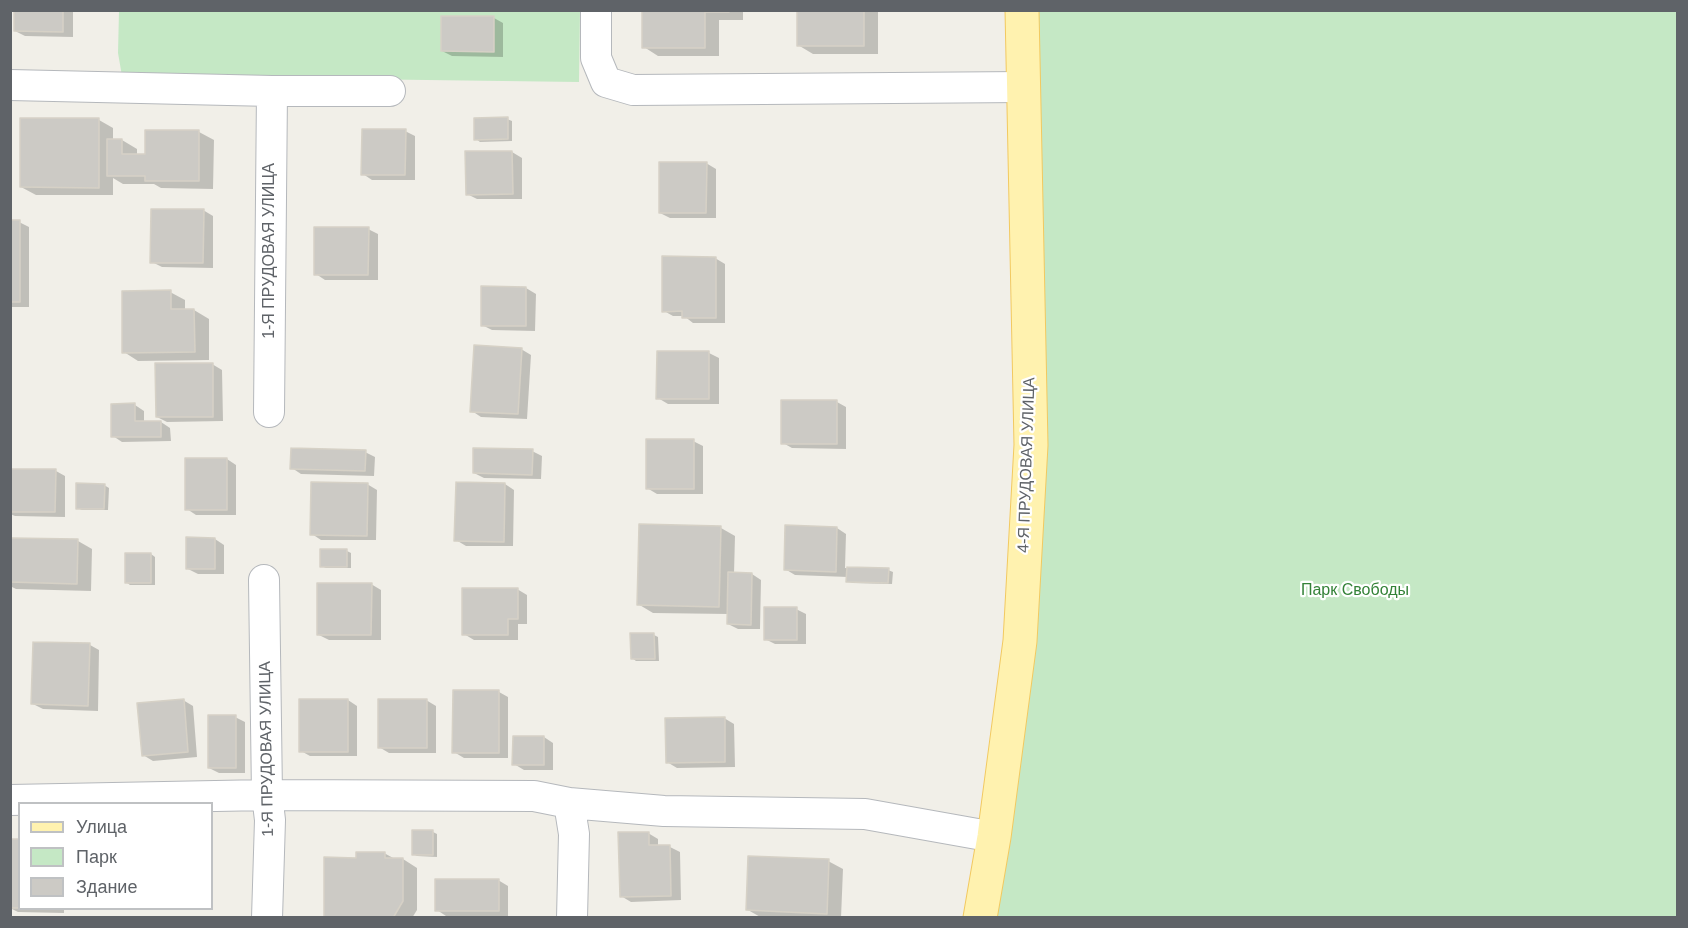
<!DOCTYPE html>
<meta charset="utf-8">
<style>
body{margin:0}
#map{position:relative;width:1688px;height:928px;overflow:hidden;background:#f1efe8;font-family:Helvetica,sans-serif}
canvas{display:block}
.frame{position:absolute;inset:0;border:12px solid #5f6368;pointer-events:none}
.legend{position:absolute;left:18px;top:802px;width:195px;height:108px;box-sizing:border-box;background:#fff;border:2px solid #bfc1c3;margin:0;padding:8px 10px;list-style:none;font-size:18px;color:#5f6368}
.legend li{display:flex;align-items:center;gap:12px;height:30px}
.legend b{width:30px;border:2px solid #bfc1c3}
</style>
<div id="map">
<canvas width="1688" height="928"></canvas>
<div class="frame"></div>
<ul class="legend">
<li><b style="height:8px;background:#fff2af"></b>Улица</li>
<li><b style="height:16px;background:#c5e8c5"></b>Парк</li>
<li><b style="height:16px;background:#cccac5"></b>Здание</li>
</ul>
</div>
<script>
const g = document.querySelector('canvas').getContext('2d');
g.lineJoin = 'round';
function paint(path, color) { g.fillStyle = color; g.fill(path, 'evenodd'); }
const poly = rows => new Path2D(rows.map(r => 'M' + r).join(''));
function trace(path, color, width, dash) { g.strokeStyle = color; g.lineWidth = width; g.lineCap = dash ? 'butt' : 'round'; g.setLineDash(dash || []); g.stroke(path); }
function drawText(font, color, halo, rows, align = 'center') {
  g.font = font + ' Helvetica,sans-serif'; g.lineWidth = 4.5; g.setLineDash([]); g.textBaseline = 'middle'; g.strokeStyle = halo; g.fillStyle = color; for (const [text, x, y, turn = 0] of rows) {
    g.save(); g.translate(x, y); g.rotate((+turn || 0) * Math.PI / 180); g.textAlign = isNaN(turn) ? turn : align; if (halo) g.strokeText(text, 0, 0); g.fillText(text, 0, 0); g.restore();
  }
}
paint(poly([
 [119,11,580,11,579,82,122,76,118,53],
 [1033,11,1677,11,1677,917,992,918,1006,834]
]), '#c5e8c5');
paint(poly([
 [15,10,73,10,73,37,25,36,15,31],
 [644,10,743,10,743,20,719,20,719,56,658,56,644,47],
 [798,10,878,10,878,54,813,54,798,45],
 [494,18,503,23,503,57,452,56,442,51],
 [507,119,512,121,512,141,480,142,476,139],
 [99,120,113,128,113,140,122,140,137,149,137,155,146,155,146,132,199,132,214,140,213,189,161,188,154,184,123,184,113,178,113,195,36,195,21,187],
 [405,131,415,136,415,180,372,180,363,174],
 [512,152,522,158,522,199,477,199,467,194],
 [706,163,716,169,716,218,670,218,660,213],
 [203,210,213,216,213,268,162,267,152,262],
 [10,222,19,222,29,227,29,307,10,307],
 [368,229,378,234,378,280,325,280,316,274],
 [715,258,725,264,725,323,693,323,684,316,673,316,664,311],
 [526,288,536,294,535,331,492,330,482,325],
 [170,292,185,300,185,310,194,310,209,319,209,360,138,361,124,352],
 [521,349,531,355,527,419,481,417,472,411],
 [658,353,709,353,719,358,719,404,668,404,658,398],
 [212,364,222,370,223,421,167,422,157,417],
 [837,402,846,407,846,449,792,448,783,443],
 [135,405,144,411,144,423,161,422,170,428,171,441,122,442,113,436],
 [693,441,703,446,703,494,657,494,647,488],
 [532,451,542,456,541,479,484,478,474,473],
 [365,452,375,457,374,476,301,474,292,468],
 [227,459,236,465,236,515,196,515,187,509],
 [10,470,56,471,65,476,65,517,15,516,10,514],
 [367,484,377,490,376,540,321,540,312,534],
 [505,484,514,490,513,546,466,546,456,540],
 [104,485,109,488,108,510,82,510,77,508],
 [721,528,735,536,734,574,752,574,761,580,760,629,738,629,728,624,728,614,653,613,638,604],
 [837,528,846,534,845,568,888,570,893,572,892,584,852,583,848,581,848,577,795,575,785,569],
 [10,539,78,541,92,549,91,591,16,589,10,586],
 [215,539,224,545,224,574,198,574,188,569],
 [347,551,351,553,351,568,326,568,321,566],
 [151,554,155,557,155,585,130,585,126,582],
 [371,584,381,590,381,640,329,640,319,635],
 [517,589,527,595,527,624,518,624,518,640,474,640,464,634],
 [796,609,806,614,806,644,775,644,765,639],
 [654,635,658,637,659,661,636,661,632,658],
 [90,645,99,650,98,711,43,709,33,704],
 [499,692,508,697,508,758,464,758,454,752],
 [183,700,193,706,197,757,153,761,143,755],
 [348,700,357,706,357,756,310,756,301,751],
 [426,700,436,706,436,753,389,753,379,747],
 [235,717,245,722,245,773,219,773,209,768],
 [724,718,734,724,735,767,677,768,667,762],
 [544,737,553,743,553,770,524,770,514,764],
 [433,832,437,834,437,857,417,856,413,854],
 [648,833,658,839,658,847,670,847,680,852,681,900,631,902,621,896],
 [10,841,20,841,20,908,64,908,64,913,18,912,10,908],
 [384,853,395,859,403,859,417,868,417,910,412,918,325,918,358,859],
 [828,861,843,869,841,918,762,918,748,910],
 [498,880,508,886,508,916,446,916,437,910]
]), '#0003');
const building = poly([
 [14,10,63,10,63,32,14,31,14,10],
 [642,10,729,10,729,12,705,12,705,48,642,48,642,10],
 [797,10,864,10,864,46,797,46,797,10],
 [441,16,494,16,494,52,441,51,441,16],
 [508,117,508,139,474,140,474,118,508,117],
 [20,118,99,118,99,188,20,187,20,118],
 [362,129,406,129,405,175,361,175,362,129],
 [145,130,199,130,199,181,145,181,145,176,107,176,107,139,122,139,122,154,145,154,145,130],
 [465,151,512,151,513,194,466,195,465,151],
 [659,162,707,162,706,213,659,213,659,162],
 [151,209,204,209,203,263,150,263,151,209],
 [10,220,20,220,20,302,10,302,10,220],
 [314,227,369,227,368,275,314,275,314,227],
 [662,256,716,257,716,318,682,318,682,311,662,312,662,256],
 [481,286,526,287,526,326,481,326,481,286],
 [171,290,171,309,194,309,195,352,122,353,122,291,171,290],
 [474,345,522,348,518,414,470,412,474,345],
 [657,351,709,351,709,399,656,399,657,351],
 [155,363,213,363,213,417,156,417,155,363],
 [781,400,837,400,837,444,781,444,781,400],
 [135,403,135,421,161,421,161,437,111,437,111,404,135,403],
 [646,439,694,439,694,489,646,489,646,439],
 [291,448,366,450,365,471,290,469,291,448],
 [473,448,533,449,532,475,473,473,473,448],
 [185,458,227,458,227,510,185,510,185,458],
 [10,469,56,469,55,512,10,512,10,469],
 [311,482,368,483,367,536,310,535,311,482],
 [456,482,505,483,504,542,454,541,456,482],
 [76,483,105,484,104,509,76,509,76,483],
 [639,524,721,526,719,607,637,605,639,524],
 [785,525,837,527,836,572,784,570,785,525],
 [186,537,215,538,215,569,186,569,186,537],
 [10,538,78,539,77,584,10,582,10,538],
 [320,549,347,549,347,567,320,567,320,549],
 [125,553,151,553,151,583,125,583,125,553],
 [847,567,889,568,888,583,846,582,847,567],
 [728,572,752,573,751,625,727,624,728,572],
 [317,583,372,583,371,635,317,635,317,583],
 [462,588,518,588,518,619,508,619,508,635,462,635,462,588],
 [764,607,797,607,797,640,764,640,764,607],
 [630,633,654,633,655,659,631,659,630,633],
 [33,642,90,643,88,706,31,704,33,642],
 [453,690,499,690,499,753,452,753,453,690],
 [184,699,188,752,142,756,137,703,184,699],
 [299,699,348,699,348,752,299,752,299,699],
 [378,699,427,699,427,748,378,748,378,699],
 [208,715,236,715,236,768,208,768,208,715],
 [725,717,725,762,666,763,665,718,725,717],
 [513,736,544,736,544,765,512,765,513,736],
 [412,830,433,830,433,855,412,855,412,830],
 [618,832,649,832,649,845,670,845,671,896,620,897,618,832],
 [10,839,20,839,20,908,10,908,10,839],
 [356,852,385,852,385,858,403,858,403,901,393,918,324,918,324,857,356,858,356,852],
 [748,856,829,859,827,914,746,910,748,856],
 [435,879,499,879,499,911,435,911,435,879]
]);
paint(building, '#cccac5');
trace(building, '#d6d1c6', 1.5);
const minor = poly([
 [596,10,596,58,606,82,633,90,1023,87],
 [10,85,272,91,390,91],
 [269,412,272,91],
 [264,580,267,795,270,820,267,918],
 [10,800,267,795,534,796,569,803,664,811,865,814,994,837],
 [569,803,574,834,572,918]
]);
const major = poly([
 [980,918,994,837,1020,641,1031,445,1022,10]
]);
trace(minor, '#b5b8bc', 32);
trace(major, '#f2c960', 35);
trace(minor, '#fff', 30);
trace(major, '#fff2af', 33);
drawText('16px', '#5f6368', '#fff', [
 ["1-Я ПРУДОВАЯ УЛИЦА",270,251,-90],
 ["4-Я ПРУДОВАЯ УЛИЦА",1027,465,-88],
 ["1-Я ПРУДОВАЯ УЛИЦА",267,749,-91]
]);
drawText('16px', '#348238', '#fff', [
 ["Парк Свободы",1355,591]
]);
</script>
